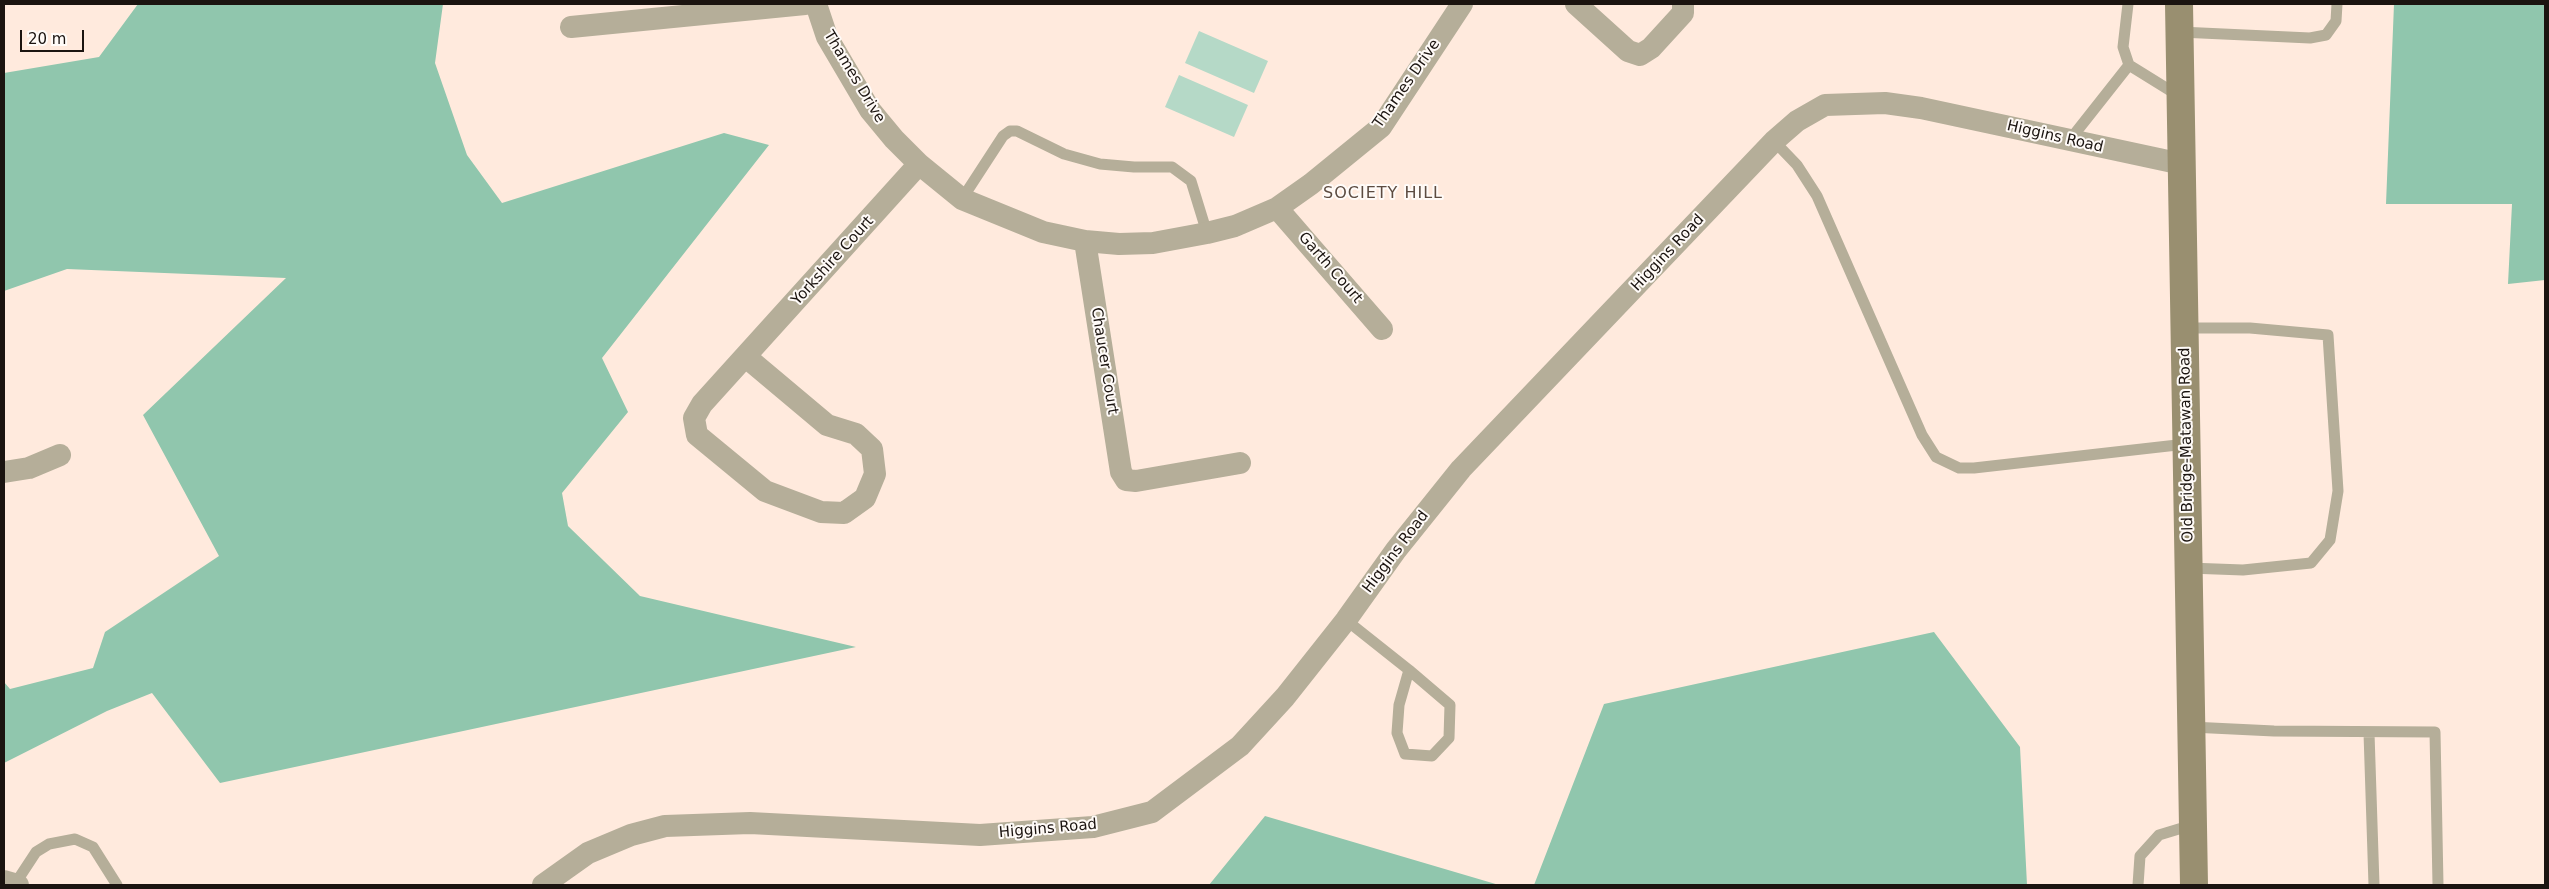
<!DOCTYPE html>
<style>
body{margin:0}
#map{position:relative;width:2549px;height:889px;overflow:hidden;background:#ffeadd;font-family:"DejaVu Sans",sans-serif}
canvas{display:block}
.frame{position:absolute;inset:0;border:5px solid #1b1410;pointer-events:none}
.scale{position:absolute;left:20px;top:30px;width:64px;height:22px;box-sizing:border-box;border:2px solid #1b1410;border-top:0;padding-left:6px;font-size:15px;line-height:18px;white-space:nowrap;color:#1b1410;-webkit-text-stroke:4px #fffbf8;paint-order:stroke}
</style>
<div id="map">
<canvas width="2549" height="889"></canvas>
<div class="frame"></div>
<div class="scale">20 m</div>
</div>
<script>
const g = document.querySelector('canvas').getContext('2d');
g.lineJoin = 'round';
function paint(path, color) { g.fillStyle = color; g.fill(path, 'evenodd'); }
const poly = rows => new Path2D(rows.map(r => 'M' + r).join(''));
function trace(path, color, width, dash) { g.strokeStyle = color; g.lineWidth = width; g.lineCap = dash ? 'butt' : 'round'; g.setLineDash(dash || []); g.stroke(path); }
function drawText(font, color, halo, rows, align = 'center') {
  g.font = font + ' "DejaVu Sans",sans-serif'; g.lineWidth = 4; g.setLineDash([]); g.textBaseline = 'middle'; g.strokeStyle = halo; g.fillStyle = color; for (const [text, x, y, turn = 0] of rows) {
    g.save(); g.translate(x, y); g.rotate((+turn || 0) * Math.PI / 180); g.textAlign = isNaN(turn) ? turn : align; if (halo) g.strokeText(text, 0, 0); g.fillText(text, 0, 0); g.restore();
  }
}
paint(poly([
 [1199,31,1268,61,1254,93,1185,63],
 [1179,75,1248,105,1234,137,1165,107]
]), '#b5d9c7');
paint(poly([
 [138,4,443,4,435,63,467,155,502,203,724,133,769,145,602,358,628,412,562,493,568,526,640,596,856,647,220,783,152,693,107,711,4,763,4,682,10,689,93,668,105,632,219,556,143,415,286,278,67,269,4,291,4,73,99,57],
 [2394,4,2545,4,2545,280,2508,284,2512,204,2386,204],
 [1934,632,2020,747,2027,885,1534,885,1604,704],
 [1265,816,1499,885,1209,885]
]), '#90c6ad');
trace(poly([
 [2128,4,2123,47,2129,65,2179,96],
 [2180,32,2310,38,2326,35,2336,21,2337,4],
 [1774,141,1797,165,1817,196,1922,435,1936,457,1959,468,1974,468,2186,444],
 [2069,141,2129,65],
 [962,199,1003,136,1010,131,1017,131,1064,154,1100,164,1134,167,1172,167,1191,181,1207,233],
 [2184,328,2250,328,2328,335,2338,491,2330,540,2311,563,2243,570,2189,568],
 [1346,620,1409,670,1450,705,1449,738,1432,756,1405,754,1397,733,1399,705,1409,670],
 [2191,727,2274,731,2435,732,2438,885],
 [2369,733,2374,885],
 [15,884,36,852,49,844,75,839,93,847,117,885],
 [2138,885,2140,856,2159,835,2192,825]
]), '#b5ae99', 11);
trace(poly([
 [816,4,827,37,870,110,894,139,919,164,962,199,1043,232,1085,241,1119,244,1153,243,1207,233,1235,226,1277,208,1311,184,1381,127,1462,4],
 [1576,4,1628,51,1640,55,1651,48,1683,13,1683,4],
 [571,27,805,4],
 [1277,208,1382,329],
 [1085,241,1121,472,1126,480,1136,481,1240,463],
 [746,357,827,425,856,434,872,449,875,474,865,498,844,513,821,512,765,491,697,435,694,418,702,404,919,164],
 [4,472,29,468,60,455],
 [4,881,18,885],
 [543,885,588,853,631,835,665,826,750,823,980,835,1093,827,1152,812,1240,746,1285,697,1346,620,1396,550,1461,469,1774,141,1797,121,1825,105,1885,103,1921,108,2182,164]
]), '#b5ae99', 22);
trace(poly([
 [2179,4,2194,885]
]), '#998f70', 28);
drawText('15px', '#1b1410', '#fffbf8', [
 ["Thames Drive",854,77,59],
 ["Thames Drive",1407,84,-55],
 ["Higgins Road",2055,137,13],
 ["Higgins Road",1668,253,-47],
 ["Yorkshire Court",833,261,-48],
 ["Garth Court",1330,268,49],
 ["Chaucer Court",1104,361,81],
 ["Old Bridge-Matawan Road",2187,445,-91],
 ["Higgins Road",1396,552,-53],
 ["Higgins Road",1048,829,-5]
]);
g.letterSpacing = '1px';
drawText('16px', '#5c4b40', '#fffbf8', [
 ["SOCIETY HILL",1383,194]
]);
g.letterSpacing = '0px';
</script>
